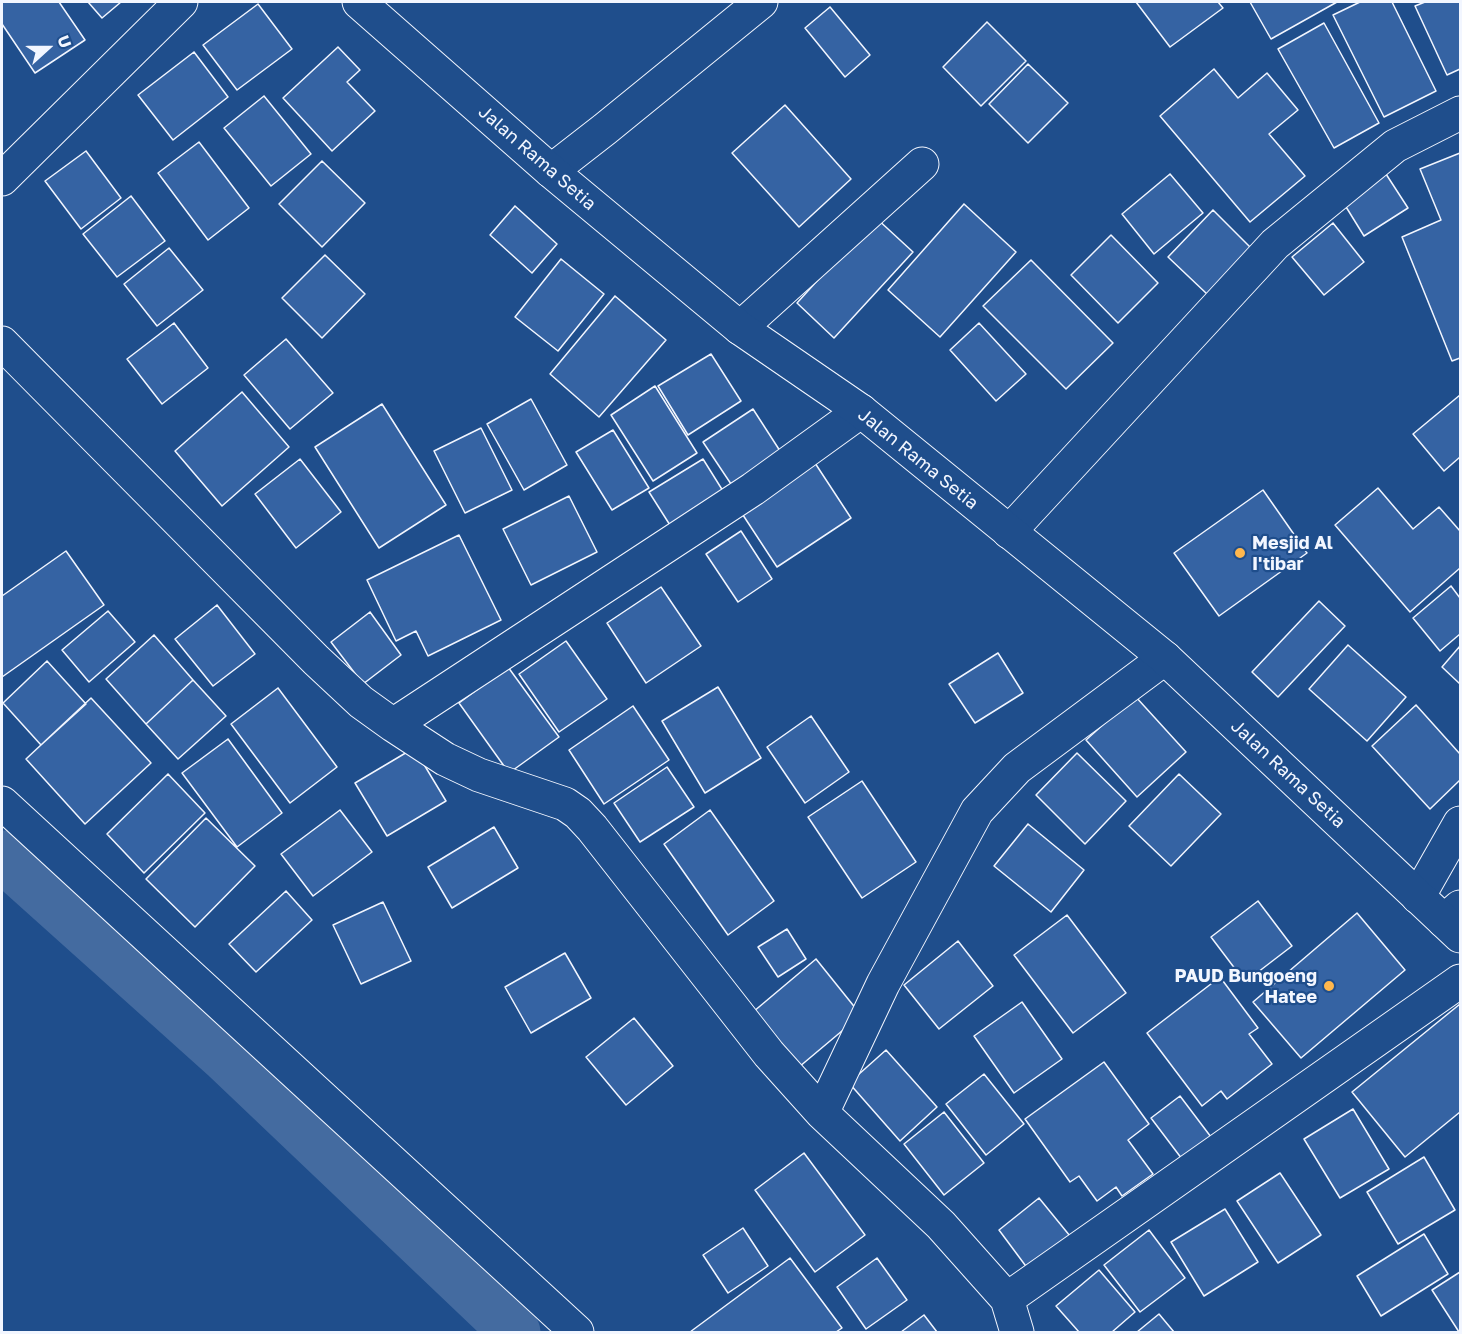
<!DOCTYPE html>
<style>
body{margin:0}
#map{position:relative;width:1462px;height:1334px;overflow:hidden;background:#1f4e8c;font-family:"Golos Text",sans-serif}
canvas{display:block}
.frame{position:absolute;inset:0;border:3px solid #f2f6ff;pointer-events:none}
.north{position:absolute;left:18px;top:18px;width:60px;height:60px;-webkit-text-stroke:4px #1f4e8c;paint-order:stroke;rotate:69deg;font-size:16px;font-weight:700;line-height:24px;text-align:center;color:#f2f6ff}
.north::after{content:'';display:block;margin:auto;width:21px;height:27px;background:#f2f6ff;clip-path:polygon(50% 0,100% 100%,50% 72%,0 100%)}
</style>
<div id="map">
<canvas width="1462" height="1334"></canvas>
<div class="frame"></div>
<div class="north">U</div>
</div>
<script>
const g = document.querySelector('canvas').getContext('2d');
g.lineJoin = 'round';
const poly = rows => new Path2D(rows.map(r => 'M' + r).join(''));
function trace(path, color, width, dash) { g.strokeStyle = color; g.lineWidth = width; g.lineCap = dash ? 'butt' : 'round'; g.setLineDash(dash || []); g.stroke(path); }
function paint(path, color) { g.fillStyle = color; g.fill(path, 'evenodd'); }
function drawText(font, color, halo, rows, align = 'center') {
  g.font = font + ' "Golos Text",sans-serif'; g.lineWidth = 4.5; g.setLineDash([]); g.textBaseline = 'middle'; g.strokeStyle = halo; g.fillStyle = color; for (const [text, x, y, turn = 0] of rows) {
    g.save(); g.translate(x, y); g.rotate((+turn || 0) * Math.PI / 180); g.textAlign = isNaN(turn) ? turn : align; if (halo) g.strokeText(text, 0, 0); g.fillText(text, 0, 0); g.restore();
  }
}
trace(poly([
 [2,856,226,1057,515,1332]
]), '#446ba0', 51);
const building = poly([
 [2,2,59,2,85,40,35,73,2,24,2,2],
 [88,2,121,2,102,18,88,2],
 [1136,2,1218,2,1223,8,1170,47,1136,2],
 [1250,2,1337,2,1271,39,1250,2],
 [1360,2,1392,2,1436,91,1384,117,1333,15,1360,2],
 [1425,2,1460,2,1460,69,1447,75,1415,6,1425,2],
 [258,4,292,49,237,90,203,45,258,4],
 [830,7,870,55,845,77,805,28,830,7],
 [987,22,1026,61,981,106,943,67,987,22],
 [1324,23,1379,123,1334,148,1278,49,1324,23],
 [338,47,360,70,347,82,375,111,332,151,283,98,338,47],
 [194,52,228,97,173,140,138,95,194,52],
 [1028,64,1068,103,1028,143,989,104,1028,64],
 [1214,69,1238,98,1267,73,1298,110,1269,134,1305,176,1250,222,1160,116,1214,69],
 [264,96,311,154,271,186,224,128,264,96],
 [785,105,851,179,799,227,732,153,785,105],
 [199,142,249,208,208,240,158,173,199,142],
 [86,151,121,198,81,229,45,181,86,151],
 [1460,153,1460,358,1452,361,1402,237,1441,220,1420,169,1460,153],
 [322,161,365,203,322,247,279,204,322,161],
 [1170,174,1203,213,1154,254,1122,214,1170,174],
 [1386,174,1408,208,1364,236,1343,202,1386,174],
 [131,196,165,241,117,277,83,234,131,196],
 [964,204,1016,252,940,337,888,290,964,204],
 [515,206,557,244,532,273,490,235,515,206],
 [1213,210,1252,249,1207,294,1168,257,1213,210],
 [875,217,913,252,834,338,797,303,875,217],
 [1333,223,1364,262,1324,295,1292,257,1333,223],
 [1111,235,1158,283,1118,323,1071,275,1111,235],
 [169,248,203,290,157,326,124,284,169,248],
 [325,255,365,294,322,338,282,298,325,255],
 [561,259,604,294,558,351,515,317,561,259],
 [1031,260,1113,343,1066,389,983,306,1031,260],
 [615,296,666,340,599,417,550,374,615,296],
 [174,323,208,368,162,404,127,359,174,323],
 [979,323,1026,374,996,401,950,350,979,323],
 [286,339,333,393,290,429,244,375,286,339],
 [711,354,741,401,688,435,658,386,711,354],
 [655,386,697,453,653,481,611,415,655,386],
 [242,392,289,447,222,506,175,451,242,392],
 [1460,395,1460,457,1444,471,1413,434,1460,395],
 [531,399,567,465,524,490,487,424,531,399],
 [382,404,446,505,379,548,315,447,382,404],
 [753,409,782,454,733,487,703,442,753,409],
 [481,428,512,490,465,513,434,451,481,428],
 [613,430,649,488,612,510,576,452,613,430],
 [300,459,341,512,296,548,255,494,300,459],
 [703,459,728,499,675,533,649,492,703,459],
 [815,463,851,518,777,567,741,512,815,463],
 [1378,488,1413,529,1439,507,1460,531,1460,568,1410,612,1335,525,1378,488],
 [1263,490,1307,553,1219,616,1174,553,1263,490],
 [569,496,597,552,531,585,503,529,569,496],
 [741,531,772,579,738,602,706,554,741,531],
 [459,535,501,620,428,656,416,631,396,641,367,580,459,535],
 [66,551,104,605,2,677,2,596,66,551],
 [1451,586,1460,598,1460,634,1440,651,1413,618,1451,586],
 [661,587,701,646,646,683,607,623,661,587],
 [1319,601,1345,626,1278,697,1252,672,1319,601],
 [217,605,255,654,213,686,175,639,217,605],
 [108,611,135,642,89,682,62,650,108,611],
 [370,612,401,655,363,684,331,642,370,612],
 [154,635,193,680,146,724,106,679,154,635],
 [566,641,607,699,559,732,519,674,566,641],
 [1348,645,1406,697,1367,741,1309,689,1348,645],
 [1460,646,1460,684,1442,667,1460,646],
 [998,653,1023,693,975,723,949,684,998,653],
 [47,661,86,704,41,745,3,703,47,661],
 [508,667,559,737,509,773,459,703,508,667],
 [193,680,226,716,178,759,146,724,193,680],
 [718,687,761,758,705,793,662,721,718,687],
 [278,688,337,767,290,803,231,724,278,688],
 [1135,696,1186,752,1137,797,1086,740,1135,696],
 [91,698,151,763,85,824,26,759,91,698],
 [1416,705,1460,754,1460,780,1430,809,1372,746,1416,705],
 [633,706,669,760,604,804,569,750,633,706],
 [811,716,849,772,805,803,767,747,811,716],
 [228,739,282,813,237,847,182,773,228,739],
 [414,748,446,801,387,836,355,783,414,748],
 [1077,753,1126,801,1085,844,1036,795,1077,753],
 [667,767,694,807,640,842,614,803,667,767],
 [168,774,205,813,144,873,107,834,168,774],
 [1179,774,1221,814,1171,866,1129,826,1179,774],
 [862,781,916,862,862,898,808,817,862,781],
 [340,810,372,852,313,896,281,854,340,810],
 [710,810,774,901,728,935,664,844,710,810],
 [206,818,255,866,195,927,146,879,206,818],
 [1028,824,1084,870,1051,912,994,866,1028,824],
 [494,827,518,868,452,908,428,867,494,827],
 [286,891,312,920,256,972,229,944,286,891],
 [1258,901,1292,946,1245,982,1211,937,1258,901],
 [383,902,411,961,361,984,333,925,383,902],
 [1357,913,1405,970,1301,1058,1253,1002,1357,913],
 [1067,915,1126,993,1073,1033,1014,955,1067,915],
 [787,929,806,959,778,977,758,947,787,929],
 [958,941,993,986,939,1029,904,985,958,941],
 [565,953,591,998,531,1033,505,987,565,953],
 [816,959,861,1015,799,1067,753,1012,816,959],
 [1220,977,1258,1028,1249,1034,1272,1064,1227,1099,1221,1091,1202,1106,1147,1033,1220,977],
 [1022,1002,1062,1059,1014,1093,974,1036,1022,1002],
 [1460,1004,1460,1112,1405,1157,1352,1092,1460,1004],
 [634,1018,673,1066,626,1105,586,1057,634,1018],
 [886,1050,937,1107,900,1141,849,1083,886,1050],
 [1104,1062,1149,1124,1128,1140,1153,1174,1122,1196,1116,1187,1097,1201,1079,1176,1070,1182,1025,1119,1104,1062],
 [984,1074,1024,1124,986,1155,946,1104,984,1074],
 [1180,1096,1211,1137,1182,1159,1151,1118,1180,1096],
 [1353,1109,1389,1169,1340,1198,1304,1139,1353,1109],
 [944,1112,984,1163,944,1195,904,1144,944,1112],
 [804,1153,865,1235,815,1272,755,1190,804,1153],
 [1424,1157,1455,1210,1398,1244,1367,1192,1424,1157],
 [1280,1173,1321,1235,1278,1263,1237,1201,1280,1173],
 [1039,1198,1070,1236,1028,1269,999,1230,1039,1198],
 [1225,1209,1258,1262,1204,1296,1171,1242,1225,1209],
 [743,1228,768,1266,728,1293,703,1255,743,1228],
 [1149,1230,1185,1278,1140,1312,1104,1265,1149,1230],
 [1424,1234,1448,1274,1381,1316,1357,1276,1424,1234],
 [790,1258,842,1328,836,1332,690,1332,790,1258],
 [877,1258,907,1300,866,1329,837,1287,877,1258],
 [1099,1270,1135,1312,1112,1332,1079,1332,1056,1306,1099,1270],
 [1460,1272,1460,1332,1459,1332,1432,1290,1460,1272],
 [1159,1314,1174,1332,1137,1332,1159,1314],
 [924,1315,937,1332,901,1332,924,1315]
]);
paint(building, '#3563a3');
trace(building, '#f2f6ff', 1.5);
const street = poly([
 [551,171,605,129,761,2],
 [2,179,181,2],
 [740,328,922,164],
 [2,343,316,660,361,702,393,725,445,759,479,775,565,804,578,813,592,828,769,1054,822,1113,941,1225,1007,1299,1017,1332],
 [1009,532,1275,244,1395,146,1460,113],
 [393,725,753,489,861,411],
 [2,803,577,1332],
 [1418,897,1460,823],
 [1444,921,1460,907],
 [822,1113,883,984,977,811,1017,768,1165,658],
 [1007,1299,1460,981]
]);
const secondary = poly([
 [359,2,551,171,740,328,861,411,1165,658,1460,936]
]);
trace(street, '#f2f6ff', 35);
trace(secondary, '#f2f6ff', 35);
trace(street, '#1f4e8c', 33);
trace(secondary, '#1f4e8c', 33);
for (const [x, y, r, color] of [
 [1240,553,6,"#ffb74d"],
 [1329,986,6,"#ffb74d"]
]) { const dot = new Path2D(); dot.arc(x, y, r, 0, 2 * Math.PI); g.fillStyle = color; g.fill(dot); trace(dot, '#1f4e8c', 2); }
drawText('18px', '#f2f6ff', '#1f4e8c', [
 ["Jalan Rama Setia",537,158,41],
 ["Jalan Rama Setia",918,459,39],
 ["Jalan Rama Setia",1288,774,43]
]);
drawText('bold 18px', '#f2f6ff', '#1f4e8c', [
 ["Mesjid Al",1252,543],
 ["I'tibar",1252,564],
 ["PAUD Bungoeng",1317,976,"right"],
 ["Hatee",1317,997,"right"]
], 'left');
</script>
